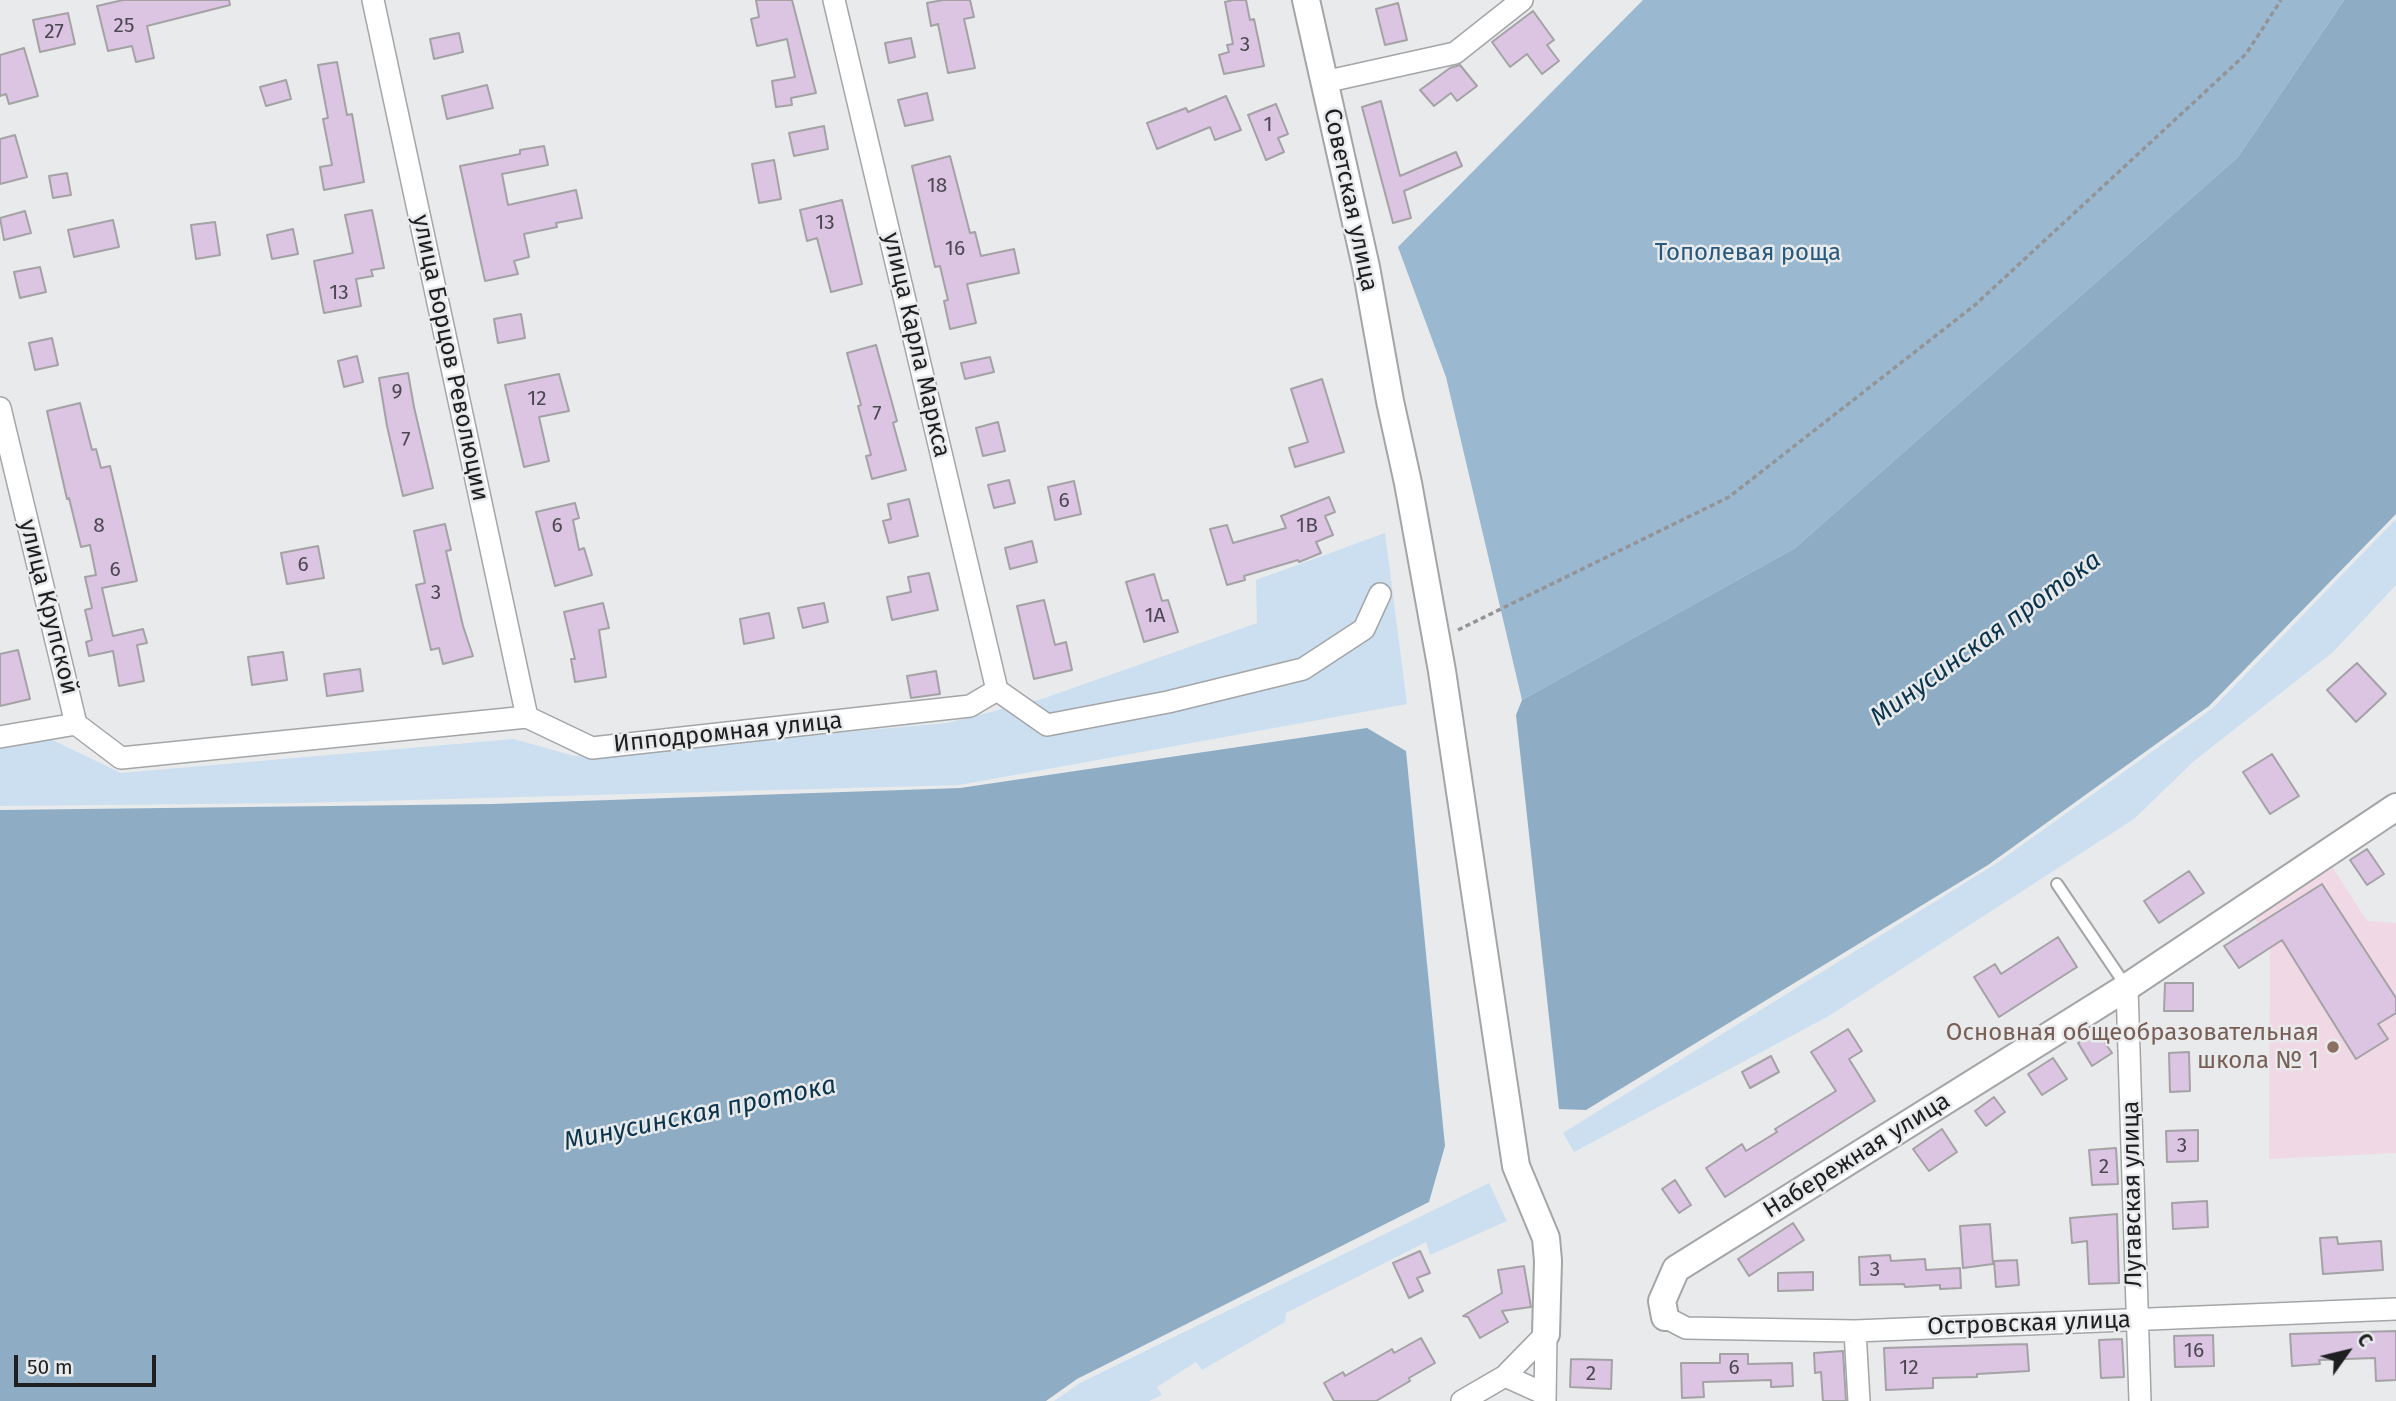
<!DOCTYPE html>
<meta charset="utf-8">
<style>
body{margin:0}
#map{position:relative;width:2396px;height:1401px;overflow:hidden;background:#e8eaec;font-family:"Fira Sans",sans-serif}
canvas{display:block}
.north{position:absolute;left:2312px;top:1317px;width:70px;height:70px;-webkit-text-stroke:5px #e8eaec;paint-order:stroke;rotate:56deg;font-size:19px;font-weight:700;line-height:28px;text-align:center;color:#1e1f20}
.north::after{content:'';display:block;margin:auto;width:24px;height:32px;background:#1e1f20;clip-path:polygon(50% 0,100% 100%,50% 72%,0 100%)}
.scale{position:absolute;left:14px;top:1355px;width:142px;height:32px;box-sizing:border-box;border:4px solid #1e1f20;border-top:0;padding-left:9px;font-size:21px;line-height:24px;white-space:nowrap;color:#1e1f20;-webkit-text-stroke:5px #e8eaec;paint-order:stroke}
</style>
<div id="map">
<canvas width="2396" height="1401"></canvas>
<div class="north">С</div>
<div class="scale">50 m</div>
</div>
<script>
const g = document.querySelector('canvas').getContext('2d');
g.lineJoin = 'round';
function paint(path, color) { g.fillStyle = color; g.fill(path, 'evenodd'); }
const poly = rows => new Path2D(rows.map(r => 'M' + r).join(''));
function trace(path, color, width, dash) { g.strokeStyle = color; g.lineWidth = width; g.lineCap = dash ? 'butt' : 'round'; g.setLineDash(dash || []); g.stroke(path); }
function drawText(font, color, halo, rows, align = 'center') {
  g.font = font + ' "Fira Sans",sans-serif'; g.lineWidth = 5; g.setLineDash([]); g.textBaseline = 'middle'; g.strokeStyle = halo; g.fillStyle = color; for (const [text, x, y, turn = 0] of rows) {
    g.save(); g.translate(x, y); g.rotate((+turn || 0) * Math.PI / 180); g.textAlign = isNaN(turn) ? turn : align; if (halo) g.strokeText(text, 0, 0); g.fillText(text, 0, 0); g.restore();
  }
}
paint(poly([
 [2328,860,2367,921,2396,923,2396,1153,2269,1159,2270,941,2252,914]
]), '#f0d8e4');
paint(poly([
 [2396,519,2396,585,2333,652,2194,761,2134,819,1827,1017,1574,1152,1563,1133,1997,863,2213,708],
 [1385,533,1407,704,959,785,300,803,0,806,0,740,44,736,121,773,514,739,574,756,947,723,1042,699,1257,623,1256,580],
 [1489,1183,1507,1221,1430,1255,1426,1242,1286,1313,1285,1322,1202,1370,1196,1362,1157,1387,1162,1395,1149,1401,1054,1401,1080,1383]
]), '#cbdff0');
paint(poly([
 [1643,0,2344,0,2238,157,1795,548,1522,700,1446,377,1398,247]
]), '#9ab8d0');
paint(poly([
 [2344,0,2396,0,2396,514,2209,706,1988,865,1586,1110,1559,1109,1516,715,1522,700,1795,548,2238,157],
 [1367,728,1406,751,1445,1146,1429,1202,1077,1379,1046,1401,0,1401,0,810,493,804,960,788]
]), '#8eadc4');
const building = poly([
 [123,0,229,0,230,5,147,26,154,58,136,62,132,46,108,51,97,6,123,0],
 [756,0,792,0,816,93,791,98,792,105,776,107,772,81,795,77,787,39,757,46,751,19,759,17,756,0],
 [943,0,970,0,974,17,964,19,975,68,948,73,938,24,931,26,927,3,943,0],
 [1233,0,1246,0,1250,20,1254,19,1264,66,1224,74,1219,55,1229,52,1227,45,1233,44,1225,2,1233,0],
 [1398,3,1407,40,1385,45,1376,9,1398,3],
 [1533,11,1554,40,1547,45,1559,61,1542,74,1527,54,1510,67,1492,42,1533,11],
 [68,13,75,44,40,52,33,20,68,13],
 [459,33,463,52,434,59,430,39,459,33],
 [911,38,915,57,889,63,885,43,911,38],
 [24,48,38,96,9,104,6,94,0,96,0,55,24,48],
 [337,62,347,115,352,114,364,182,324,190,320,167,332,165,323,119,328,118,318,65,337,62],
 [1460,65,1477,86,1457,101,1451,93,1434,106,1420,90,1450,68,1460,65],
 [286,80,291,99,266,106,260,87,286,80],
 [487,85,493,108,447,119,442,96,487,85],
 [927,93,933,120,905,126,898,100,927,93],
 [1226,96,1241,130,1215,140,1210,127,1157,149,1147,123,1186,108,1188,112,1226,96],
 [1381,101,1400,176,1456,152,1462,166,1404,191,1411,218,1393,223,1362,107,1381,101],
 [1276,104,1288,134,1278,138,1284,152,1266,160,1248,115,1276,104],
 [824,126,828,149,794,156,789,133,824,126],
 [15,135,27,177,0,184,0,139,15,135],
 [544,146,548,165,502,174,508,205,576,190,582,218,556,223,557,227,524,234,529,257,514,261,518,274,485,281,460,166,520,154,520,150,544,146],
 [950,156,970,233,975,232,981,256,1014,249,1019,273,967,284,976,323,950,329,944,301,948,300,940,266,935,267,912,166,950,156],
 [774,160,781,199,759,203,752,164,774,160],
 [67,173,71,195,53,198,49,176,67,173],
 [842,200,862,284,831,292,817,238,807,241,800,210,842,200],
 [372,210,384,268,371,270,373,276,356,279,361,306,324,313,314,261,353,253,345,215,372,210],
 [25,211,31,233,4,240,0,218,25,211],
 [113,220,119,247,74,257,68,230,113,220],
 [215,222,220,255,196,259,191,225,215,222],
 [293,229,298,254,272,259,267,235,293,229],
 [40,267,46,292,20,298,14,272,40,267],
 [521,314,525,338,498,343,494,319,521,314],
 [52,338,58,365,35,370,29,343,52,338],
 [876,345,897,421,893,423,906,470,872,479,866,456,871,455,858,406,861,405,847,353,876,345],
 [357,356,363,382,344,387,338,361,357,356],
 [990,357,994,372,965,379,961,363,990,357],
 [408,373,414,407,433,488,403,496,387,426,379,378,408,373],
 [559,374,569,411,539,417,549,461,524,467,505,385,559,374],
 [1322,379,1344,452,1295,467,1289,448,1308,442,1291,389,1322,379],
 [80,403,92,450,96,449,101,468,110,466,137,581,102,588,113,636,143,629,147,643,137,645,144,681,119,686,113,651,89,656,86,642,92,640,85,610,92,608,85,577,96,575,90,545,81,547,69,498,67,499,47,411,80,403],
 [998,422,1005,451,983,456,976,428,998,422],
 [1009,480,1015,503,994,508,988,485,1009,480],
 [1074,481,1081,514,1055,520,1048,487,1074,481],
 [1329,497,1335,512,1325,516,1333,535,1316,542,1321,553,1299,562,1298,560,1244,576,1245,580,1227,585,1210,529,1227,525,1233,543,1286,528,1281,516,1329,497],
 [909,499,918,536,889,543,883,521,891,519,888,504,909,499],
 [575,503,579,518,573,520,579,550,584,548,592,575,555,586,536,512,575,503],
 [445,524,451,550,446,551,463,626,473,656,443,664,439,648,431,650,416,585,425,583,414,531,445,524],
 [1032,541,1037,562,1010,569,1005,548,1032,541],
 [318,546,324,578,287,584,281,553,318,546],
 [929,573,938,610,892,620,887,597,911,592,908,577,929,573],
 [1154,574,1162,601,1168,600,1178,632,1144,642,1126,582,1154,574],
 [1044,600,1055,645,1066,642,1072,670,1034,679,1017,606,1044,600],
 [603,603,609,628,599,630,606,677,575,682,571,659,575,659,564,612,603,603],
 [824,603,828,622,803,628,798,608,824,603],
 [769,613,774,638,744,644,740,619,769,613],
 [18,650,30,699,0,706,0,654,18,650],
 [283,652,287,680,252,685,248,657,283,652],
 [2357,663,2386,694,2356,722,2327,690,2357,663],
 [360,669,363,691,327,696,324,674,360,669],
 [936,671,940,694,911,698,907,676,936,671],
 [2272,754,2299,796,2270,814,2243,772,2272,754],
 [2367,849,2384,874,2367,885,2350,860,2367,849],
 [2189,871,2204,893,2159,923,2144,901,2189,871],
 [2322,884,2396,998,2396,1013,2378,1024,2388,1039,2356,1059,2282,940,2239,968,2224,946,2322,884],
 [2058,937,2077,967,1999,1017,1974,977,1995,964,2001,974,2058,937],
 [2165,983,2193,983,2193,1011,2164,1011,2165,983],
 [1848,1029,1862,1051,1849,1059,1875,1101,1725,1197,1706,1168,1742,1144,1746,1151,1777,1132,1775,1129,1836,1091,1811,1052,1848,1029],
 [2097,1031,2112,1053,2092,1066,2078,1043,2097,1031],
 [2189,1052,2190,1091,2170,1092,2169,1053,2189,1052],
 [1771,1056,1779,1072,1750,1088,1742,1072,1771,1056],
 [2053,1058,2067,1079,2042,1095,2028,1074,2053,1058],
 [1994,1097,2005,1112,1986,1126,1975,1111,1994,1097],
 [1942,1129,1957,1152,1929,1171,1913,1149,1942,1129],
 [2198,1130,2198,1161,2167,1162,2166,1131,2198,1130],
 [2116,1148,2118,1184,2092,1185,2089,1150,2116,1148],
 [1675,1180,1691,1205,1679,1213,1662,1189,1675,1180],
 [2207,1201,2208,1227,2173,1229,2172,1203,2207,1201],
 [2117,1214,2119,1283,2089,1284,2087,1241,2072,1243,2070,1218,2117,1214],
 [1793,1223,1804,1240,1749,1276,1738,1259,1793,1223],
 [1990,1224,1993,1264,1963,1268,1960,1226,1990,1224],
 [2337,1237,2338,1244,2381,1241,2383,1270,2323,1274,2320,1238,2337,1237],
 [1420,1251,1430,1273,1417,1278,1423,1291,1409,1298,1393,1263,1420,1251],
 [1890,1255,1891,1261,1925,1259,1926,1270,1960,1268,1961,1288,1940,1289,1940,1285,1905,1287,1904,1284,1860,1285,1859,1257,1890,1255],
 [2017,1260,2019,1285,1996,1287,1994,1261,2017,1260],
 [1524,1266,1531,1307,1502,1311,1508,1322,1480,1338,1468,1317,1463,1316,1502,1293,1498,1270,1524,1266],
 [1813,1272,1813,1290,1778,1291,1778,1273,1813,1272],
 [2396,1331,2396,1380,2376,1381,2375,1358,2319,1360,2320,1364,2292,1366,2290,1334,2396,1331],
 [2213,1335,2214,1366,2175,1367,2174,1336,2213,1335],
 [1421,1338,1435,1363,1409,1378,1410,1381,1376,1401,1334,1401,1324,1383,1343,1372,1345,1376,1392,1349,1394,1353,1421,1338],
 [2122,1339,2124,1377,2101,1378,2099,1340,2122,1339],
 [2027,1344,2029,1371,1977,1374,1977,1377,1933,1378,1933,1388,1886,1390,1884,1348,2027,1344],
 [1843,1351,1846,1401,1823,1401,1821,1372,1815,1373,1814,1353,1843,1351],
 [1720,1354,1748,1354,1748,1364,1792,1363,1793,1386,1771,1387,1771,1380,1703,1382,1704,1397,1682,1398,1681,1363,1720,1363,1720,1354],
 [1571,1359,1612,1360,1611,1389,1570,1387,1571,1359]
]);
paint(building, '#dbc5e3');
trace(building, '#a4a2a4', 2);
const service = poly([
 [2057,884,2126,986]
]);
const minor = poly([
 [373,0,527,717],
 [834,0,997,690],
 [1324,82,1455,53,1522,0],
 [0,408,76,724],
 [0,737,76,724,121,758,527,717,592,748,970,706,997,690,1047,725,1168,702,1303,669,1364,629,1380,594],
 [2127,987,2140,1401],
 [1665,1317,1686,1328,1855,1331,2396,1309],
 [1855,1331,1859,1401],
 [1505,1376,1545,1394],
 [1462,1401,1505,1376,1546,1334],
 [1545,1401,1546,1334]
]);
const tertiary = poly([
 [1306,0,1366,267,1390,401,1408,483,1442,671,1516,1166,1546,1238,1548,1261,1546,1334],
 [1665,1317,1662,1301,1676,1269,2127,987,2396,807]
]);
trace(service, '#a3a5a7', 14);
trace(minor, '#a3a5a7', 24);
trace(tertiary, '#a3a5a7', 30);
trace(poly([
 [1458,630,1729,497,1975,305,2246,54,2281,0]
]), '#939496', 3.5, [5, 3.5]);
trace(service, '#fff', 10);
trace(minor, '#fff', 21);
trace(tertiary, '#fff', 26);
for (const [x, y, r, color] of [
 [2333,1047,7,"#8d6e63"]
]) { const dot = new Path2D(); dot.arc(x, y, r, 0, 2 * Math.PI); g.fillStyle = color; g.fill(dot); trace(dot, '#e8eaec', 2.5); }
drawText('21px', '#4d4851', null, [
 ["25",124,26],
 ["27",54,32],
 ["3",1245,45],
 ["1",1268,125],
 ["18",937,186],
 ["13",825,223],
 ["16",955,249],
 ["13",339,293],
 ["9",397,392],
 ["12",537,399],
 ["7",877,414],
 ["7",406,440],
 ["6",1064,501],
 ["8",99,526],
 ["6",557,526],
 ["1В",1307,526],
 ["6",303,565],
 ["6",115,570],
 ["3",436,593],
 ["1А",1155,616],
 ["3",2182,1146],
 ["2",2104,1167],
 ["3",1875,1270],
 ["16",2194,1351],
 ["6",1734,1368],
 ["12",1909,1368],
 ["2",1591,1374]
]);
drawText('24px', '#1e1f20', '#e8eaec', [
 ["Советская улица",1350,200,78],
 ["улица Карла Маркса",916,345,77],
 ["улица Борцов Революции",450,358,78],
 ["улица Крупской",48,607,76],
 ["Ипподромная улица",728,733,-6],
 ["Набережная улица",1857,1156,-32],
 ["Лугавская улица",2133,1194,-91],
 ["Островская улица",2029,1324,-2]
]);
drawText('24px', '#28597c', '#e8eaec', [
 ["Тополевая роща",1748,253]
]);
drawText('24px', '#785e54', '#e8eaec', [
 ["Основная общеобразовательная",2319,1033],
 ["школа № 1",2319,1061]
], 'right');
drawText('italic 26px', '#0a334c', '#e8eaec', [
 ["Минусинская протока",1986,639,-36],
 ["Минусинская протока",700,1114,-12]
]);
</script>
